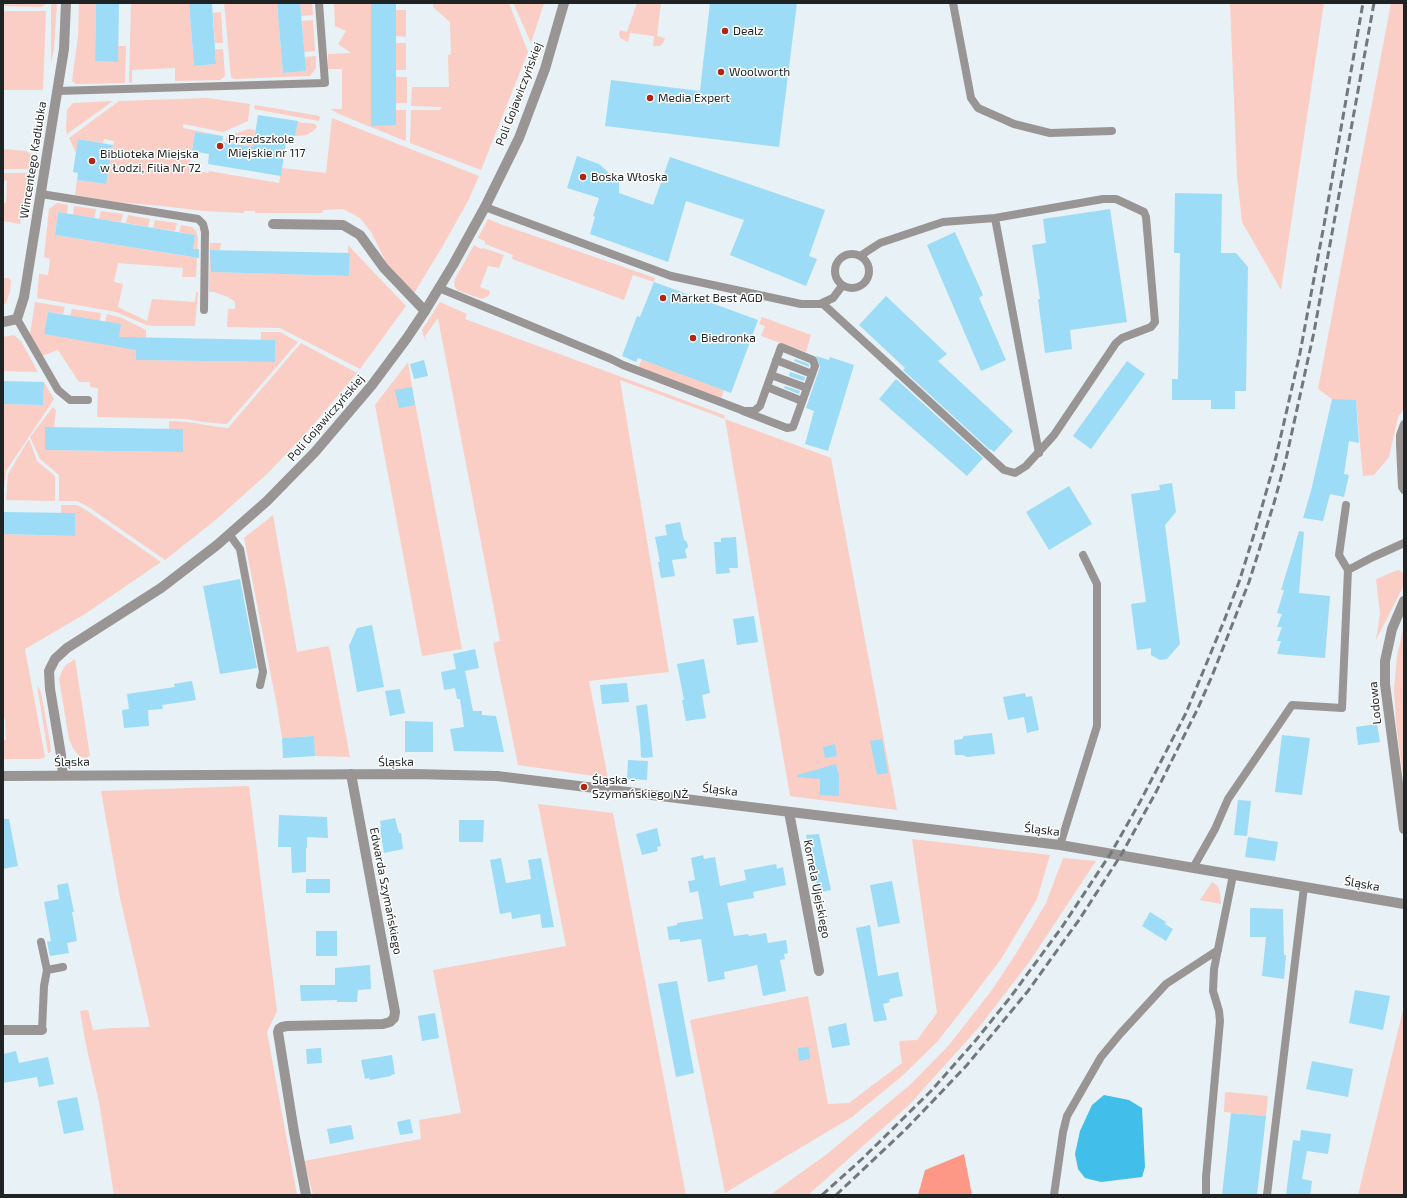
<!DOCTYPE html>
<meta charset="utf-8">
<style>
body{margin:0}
#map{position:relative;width:1407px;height:1198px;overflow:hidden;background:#e8f1f5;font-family:"Exo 2",sans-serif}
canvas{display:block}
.frame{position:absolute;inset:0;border:4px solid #1f2324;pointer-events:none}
</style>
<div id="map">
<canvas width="1407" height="1198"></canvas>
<div class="frame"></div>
</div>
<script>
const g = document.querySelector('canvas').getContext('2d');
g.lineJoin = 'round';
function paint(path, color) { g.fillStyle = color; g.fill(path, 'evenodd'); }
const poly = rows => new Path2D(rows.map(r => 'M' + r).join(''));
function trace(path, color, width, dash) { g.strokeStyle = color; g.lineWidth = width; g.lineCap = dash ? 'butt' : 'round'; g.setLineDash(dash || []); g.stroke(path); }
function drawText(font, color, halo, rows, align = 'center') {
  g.font = font + ' "Exo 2",sans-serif'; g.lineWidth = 3; g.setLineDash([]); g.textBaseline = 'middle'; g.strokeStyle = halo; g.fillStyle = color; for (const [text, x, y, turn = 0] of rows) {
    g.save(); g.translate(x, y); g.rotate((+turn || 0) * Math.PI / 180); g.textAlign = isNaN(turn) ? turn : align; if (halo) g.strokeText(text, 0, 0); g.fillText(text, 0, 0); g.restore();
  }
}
paint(poly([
 [3,3,45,3,45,5,40,7,3,6],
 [51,3,57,3,54,49,51,63],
 [79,3,96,3,95,61,118,62,118,46,126,46,125,83,76,84,72,81,78,36],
 [131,3,189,3,194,66,216,64,215,49,223,49,225,76,220,80,175,81,175,68,132,70,132,83,129,82],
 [224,3,277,3,283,73,305,71,304,57,316,56,316,68,310,76,234,79,231,77],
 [300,3,312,3,313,15,301,16],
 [334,3,371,3,371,125,396,125,396,110,406,110,406,139,405,141,339,114,330,109,342,109,342,69,328,69,328,54,351,53,338,44,346,31,335,26],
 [433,3,509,3,528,52,481,170,410,143,411,110,440,110,442,107,411,106,412,87,449,87,448,55,451,54,450,22,433,7],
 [513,3,544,3,531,43,515,7],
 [637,3,661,3,657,36,665,38,663,43,660,46,653,46,654,36,630,33,628,42,620,38,619,34,620,30,627,32],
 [1230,3,1324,3,1281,290,1242,222,1237,176],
 [1391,3,1404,3,1404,409,1398,417,1389,457,1374,475,1363,476,1356,401,1332,399,1318,389],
 [396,10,406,10,406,37,396,36],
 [3,11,46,11,43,90,3,90],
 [221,12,223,43,215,43,213,13],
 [313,20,315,51,304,52,302,21],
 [396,43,406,43,406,70,396,70],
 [396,77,407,77,407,103,396,103],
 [208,98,250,104,248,121,223,132,183,124,183,128,223,136,195,132,189,169,208,173,209,171,279,183,282,168,326,173,332,118,479,176,468,201,441,249,413,295,391,272,371,232,360,218,343,209,323,210,322,213,255,213,255,211,244,211,244,213,203,211,162,206,117,202,75,195,77,180,106,184,114,141,104,139,103,143,78,139,76,153,69,138,119,101],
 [113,101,67,134,66,129,67,110,73,103],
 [255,105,320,116,319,121,254,109],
 [297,122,315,124,317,127,313,131,306,135,295,136],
 [248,129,255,130,253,147,226,142,226,137],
 [3,149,26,151,32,155,29,169,3,169],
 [3,173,29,173,20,224,3,221,3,203,6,203,7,181,3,180],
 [57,203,68,205,67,214,58,212,55,235,192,257,195,235,179,232,181,225,192,227,196,231,198,238,196,277,182,277,183,268,118,263,114,282,123,284,118,307,147,321,152,299,195,302,196,292,198,292,195,326,154,326,146,325,116,312,37,298,39,274,48,275,50,259,44,257,49,209],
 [74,206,96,209,94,218,73,215],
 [101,211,123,214,121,222,99,219],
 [128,215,150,219,148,227,126,223],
 [488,219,500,224,655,278,654,282,633,275,624,300,512,259,513,255,485,244,485,241,478,238],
 [155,220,177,223,175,231,153,228],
 [210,243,221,243,220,250,212,250,212,272,349,276,350,253,348,253,348,245,406,306,360,369,280,328,227,327,228,309,235,309,235,302,228,297,214,292,209,292],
 [474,245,481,249,483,248,504,255,499,268,488,266,480,287,490,291,490,293,488,296,482,299,457,290,454,285,455,279],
 [3,278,9,278,11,281,10,292,6,303,3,305],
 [35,302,65,307,63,314,48,312,45,334,117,346,105,322,107,314,122,318,146,330,146,338,136,360,274,362,275,341,261,340,261,332,280,332,298,342,227,424,202,422,187,419,97,417,98,388,90,387,90,382,79,382,58,350,42,356,30,334],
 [440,302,467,314,465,319,724,415,725,419,831,458,897,810,790,796,725,419,620,380,669,672,589,681,608,778,518,765,493,643,500,641,438,318,425,336,427,344,423,334,422,330],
 [72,309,101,313,100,321,70,316],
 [762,317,811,335,806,352,761,336,765,326,759,324],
 [14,335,21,341,38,372,3,371,3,337],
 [301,343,357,373,307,432,268,473,218,518,165,560,90,508,77,501,59,501,59,475,40,459,30,437,53,407,56,410,54,427,45,427,45,450,183,452,183,429,169,429,169,421,188,422,218,427,228,428],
 [642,359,724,390,721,399,638,368],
 [408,362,412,387,462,649,422,656,375,405],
 [44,382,54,399,6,471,3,496,3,404,43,405],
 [29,439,37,461,55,476,55,501,6,500,8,474],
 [61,505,77,505,86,510,161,562,85,614,25,649,45,757,40,759,3,759,3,740,6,740,5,718,3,718,3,534,74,536,61,513],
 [273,515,297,652,328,646,330,650,350,757,315,756,313,736,282,738,277,706,244,538],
 [1398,570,1404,573,1404,585,1376,640,1380,614,1376,579],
 [1404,625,1404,785,1396,723,1394,689,1397,656],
 [75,659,90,756,84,758,79,756,73,748,69,739,59,679,62,671,66,665],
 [37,685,41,692,50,742,51,752,48,753],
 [249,786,277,1011,267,1032,297,1195,114,1195,99,1102,86,1045,80,1011,88,1010,93,1030,113,1028,150,1027,120,898,101,791],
 [538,804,613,813,686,1195,313,1195,304,1161,421,1139,419,1120,461,1113,433,970,566,946],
 [912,839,1050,855,1037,899,1001,959,966,1005,937,1042,901,1077,852,1117,725,1193,690,1020,808,996,828,1104,849,1103,902,1063,899,1041,917,1040,937,1013],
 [1063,858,1096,861,1030,961,980,1026,910,1104,808,1195,770,1195,827,1154,911,1084,949,1045,992,990,1017,952,1046,903],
 [1212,882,1218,886,1220,893,1221,904,1200,900],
 [1404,1006,1404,1195,1358,1195],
 [1228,1092,1268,1096,1266,1116,1224,1112,1225,1093]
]), '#facec5');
paint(poly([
 [964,1154,972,1195,918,1195,925,1170]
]), '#fd9886');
paint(poly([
 [1104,1095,1129,1100,1142,1108,1145,1167,1142,1177,1101,1182,1085,1178,1078,1169,1075,1154,1080,1131,1092,1105]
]), '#41beea');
paint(poly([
 [96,3,119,3,118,62,95,61],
 [189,3,212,3,216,64,194,66],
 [277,3,300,3,306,71,283,73],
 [371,3,396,3,396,125,371,126],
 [710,3,797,3,779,147,605,126,611,80,700,91],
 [258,115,298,121,295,136,287,135,281,176,208,164,209,154,192,151,195,132,223,136,222,142,253,147],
 [78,139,113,145,106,184,77,180,78,173,73,172],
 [577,156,599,164,619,182,619,193,653,205,670,157,825,210,809,256,817,259,806,286,730,255,744,220,686,201,668,262,590,234,595,217,593,216,599,198,567,188],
 [1175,193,1222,194,1221,253,1236,253,1248,267,1246,391,1235,391,1235,409,1211,409,1211,400,1172,400,1172,379,1178,379,1180,253,1174,253],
 [1110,209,1127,322,1070,330,1072,349,1045,353,1038,299,1040,299,1032,245,1046,243,1043,219],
 [58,212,195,235,193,249,199,249,199,258,55,235],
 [955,232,983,295,979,298,1006,360,981,371,927,245],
 [210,250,350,253,349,276,211,272],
 [654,282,758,320,731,393,638,358,636,362,622,356,637,316,640,317],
 [886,296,947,354,938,361,1013,431,994,452,991,449,990,450,903,370,905,368,859,325],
 [48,312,121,324,119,337,275,340,275,362,136,360,136,350,44,334],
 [816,356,829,360,830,357,854,365,828,451,805,444,814,411,806,408,820,367],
 [795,359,809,364,809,367,794,361],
 [424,360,428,376,414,379,410,364],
 [1127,361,1145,374,1091,449,1073,436],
 [790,372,805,377,804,381,789,376],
 [896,379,983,458,967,476,879,399],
 [3,381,44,382,43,405,3,404],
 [785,386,800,391,799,394,784,388],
 [412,387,415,405,399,408,395,390],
 [1332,399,1356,400,1359,443,1349,441,1344,474,1349,475,1344,497,1330,494,1323,521,1303,518,1311,491],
 [45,427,183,429,183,452,45,450],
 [1172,483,1176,512,1165,525,1180,644,1167,659,1160,660,1151,655,1151,648,1137,650,1131,604,1146,602,1131,494,1160,490,1159,485],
 [1069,486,1092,524,1049,550,1026,512],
 [3,512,75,513,75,536,3,534],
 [680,522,684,540,687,542,688,547,685,550,687,558,672,560,675,576,661,578,658,562,660,562,655,537,667,535,665,525],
 [1299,531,1304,532,1299,593,1330,596,1325,658,1277,654,1281,641,1277,641,1282,627,1277,627,1282,614,1277,613,1284,590,1281,590],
 [736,537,738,568,729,568,730,573,716,574,714,542,721,542,721,538],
 [240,579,257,668,220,674,203,586],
 [754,616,758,642,737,645,733,619],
 [372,625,384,687,357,692,349,646,357,628],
 [475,649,479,668,465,671,473,711,482,711,482,715,496,716,504,752,454,751,450,729,464,727,460,699,457,699,455,688,444,690,441,672,456,669,453,654],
 [704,659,710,693,702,695,706,718,686,721,682,700,684,700,677,664],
 [192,681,196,700,162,705,163,709,148,710,149,726,124,728,122,710,129,709,127,694,175,687,174,684],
 [627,683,629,702,602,704,600,685],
 [400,689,405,713,390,716,385,691],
 [1025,693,1026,697,1032,696,1039,730,1027,733,1024,717,1008,720,1003,697],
 [647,704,653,757,644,758,641,757,640,737,636,706],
 [405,721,433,722,433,752,405,752],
 [1377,724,1380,742,1358,745,1356,727],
 [992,733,995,754,967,757,963,755,955,755,954,740,962,739,964,736],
 [1282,735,1310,738,1302,795,1275,792],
 [314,736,315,756,283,758,282,738],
 [882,739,888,773,877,775,870,741],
 [835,744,837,756,825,758,823,747],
 [628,760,648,761,647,780,627,779],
 [836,764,839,776,839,796,820,795,820,779,797,777,797,775],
 [1238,800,1251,801,1247,836,1234,835],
 [279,815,327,817,328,838,307,837,307,848,306,848,306,872,292,873,291,847,278,847],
 [395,818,399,833,401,833,403,849,384,853,380,829,381,828,380,821],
 [3,819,9,819,18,866,3,869],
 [459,820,484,820,483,842,459,842],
 [657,828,661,846,657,847,658,851,642,855,636,834],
 [819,834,831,890,818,893,806,835],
 [1248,837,1278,842,1275,861,1245,857],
 [703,855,704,859,715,857,720,886,746,880,744,870,776,864,777,869,783,867,786,885,753,892,754,898,727,903,734,936,748,934,749,936,766,933,768,943,786,940,788,953,784,954,785,959,780,960,786,991,763,996,757,965,724,972,725,979,708,982,701,939,680,942,680,939,669,940,667,927,677,925,677,923,703,919,698,891,690,893,688,881,695,880,691,858],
 [501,858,506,883,531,879,528,860,541,858,554,927,542,928,540,914,512,919,511,912,500,914,490,860],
 [306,879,330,879,330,893,306,893],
 [892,881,900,923,878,927,870,885],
 [68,883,74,912,72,912,77,941,67,943,69,953,50,956,47,942,51,941,44,902,59,899,57,885],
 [1250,908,1283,909,1284,955,1286,955,1284,979,1262,976,1266,937,1250,937],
 [1150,912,1166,922,1165,924,1173,929,1166,941,1142,926],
 [870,925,878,976,898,972,903,996,889,999,890,1002,883,1004,887,1020,874,1022,856,928],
 [316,931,337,931,337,956,316,956],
 [370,965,371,989,358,990,357,1002,337,1002,337,1000,301,1001,300,985,335,985,335,968],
 [677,981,694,1073,676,1077,658,984],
 [1355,990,1390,996,1383,1030,1349,1023],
 [435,1013,439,1038,422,1041,418,1016],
 [846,1023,850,1045,832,1048,828,1027],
 [809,1047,810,1059,799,1061,798,1048],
 [321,1048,322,1063,307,1064,306,1049],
 [16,1051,19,1063,48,1057,54,1084,39,1087,37,1077,3,1083,3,1054],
 [392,1055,395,1074,391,1075,391,1076,370,1080,369,1078,365,1079,361,1060],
 [1312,1061,1353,1069,1348,1097,1306,1089],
 [77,1097,84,1130,64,1134,57,1101],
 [1231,1113,1266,1116,1257,1195,1222,1195],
 [410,1119,413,1133,400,1135,397,1122],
 [351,1125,354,1139,330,1144,327,1129],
 [1301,1130,1331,1134,1328,1154,1307,1151,1302,1179,1312,1181,1310,1195,1286,1195,1293,1140,1300,1141]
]), '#9cdcf7');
trace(poly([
 [953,3,971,98,978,108,1014,124,1050,133,1112,131],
 [57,91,325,83,319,3],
 [41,194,198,219,203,224,205,232,204,310],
 [485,207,671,276,801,304,820,304,833,298,842,286],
 [995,218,1039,453],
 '835 271a17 17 0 1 1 34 0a17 17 0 1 1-34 0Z',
 [439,288,611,359,623,365,744,411,754,411,760,406,781,347,813,360,815,366,793,427,787,428,743,411],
 [822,303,1004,470,1015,473,1026,466,1054,435,1116,343,1122,338,1151,327,1155,322,1146,217,1144,212,1116,199,1103,199,995,218,943,222,880,243,860,256],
 [17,319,58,390,70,400,88,400],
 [776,360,812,374],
 [771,375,807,388],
 [767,387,802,401],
 [1404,424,1400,435,1400,445,1402,487,1404,490],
 [229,534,240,549,263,672,260,685],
 [1348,570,1373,557,1404,543],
 [1060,845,1097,726,1097,584,1083,555],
 [1193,868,1215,829,1228,799,1292,705,1342,708,1348,570,1339,555,1346,505],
 [41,942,47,970],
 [42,1030,44,986,47,970,63,967],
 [1054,1195,1063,1132,1067,1116,1101,1057,1120,1034,1166,984,1218,950],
 [1206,1195,1206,1177,1220,1021,1219,1011,1213,991,1214,969,1233,875],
 [1267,1195,1304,887]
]), '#999594', 8);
trace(poly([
 [273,224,343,225,360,235,384,268,425,311],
 [3,322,17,319,24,297,64,49,66,3],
 [789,812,819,971],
 [3,1030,42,1030],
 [306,1195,294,1132,278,1032,279,1029,282,1027,287,1026,383,1024,390,1022,394,1018,395,1012,351,774]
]), '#999594', 10);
trace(poly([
 [1404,601,1392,629,1385,661,1385,684,1404,829],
 [63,775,61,755,50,689,49,671,55,659,67,648,161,588,217,545,267,501,315,452,372,385,407,338,425,311,453,265,485,207,519,138,545,69,564,3],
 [3,776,414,774,497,776,1060,845,1404,904]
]), '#999594', 10);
trace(poly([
 [822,1195,862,1159,931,1091,976,1040,1009,999,1062,927,1111,853,1140,802,1186,713,1224,621,1239,582,1256,528,1276,457,1300,353,1324,225,1363,3],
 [836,1195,904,1131,931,1103,967,1065,1028,991,1079,920,1121,855,1155,794,1198,708,1212,676,1249,582,1274,503,1286,459,1314,332,1374,3]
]), '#72787b', 3, [8, 4]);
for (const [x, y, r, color] of [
 [725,31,4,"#b32513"],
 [721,72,4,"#b32513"],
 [650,98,4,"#b32513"],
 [220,146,4,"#b32513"],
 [92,161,4,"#b32513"],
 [583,177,4,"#b32513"],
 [663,298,4,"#b32513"],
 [693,338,4,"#b32513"],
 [584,787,4,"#b32513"]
]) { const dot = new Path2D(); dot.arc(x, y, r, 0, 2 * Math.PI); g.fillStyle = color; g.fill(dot); trace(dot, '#fff', 1.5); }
drawText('12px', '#1f2324', '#fff', [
 ["Dealz",733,31],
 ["Woolworth",729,72],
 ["Media Expert",658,98],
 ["Przedszkole",228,139],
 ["Miejskie nr 117",228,153],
 ["Biblioteka Miejska",100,154],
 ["w Łodzi, Filia Nr 72",100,168],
 ["Boska Włoska",591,177],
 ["Market Best AGD",671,298],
 ["Biedronka",701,338],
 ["Śląska -",592,780],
 ["Szymańskiego NŻ",592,794]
], 'left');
drawText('12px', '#1f2324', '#fff', [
 ["Poli Gojawiczyńskiej",519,94,-69],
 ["Wincentego Kadłubka",33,160,-81],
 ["Poli Gojawiczyńskiej",326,418,-49],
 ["Lodowa",1375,703,-96],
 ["Śląska",72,762,-1],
 ["Śląska",396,762,-1],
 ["Śląska",720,790,7],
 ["Śląska",1042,830,7],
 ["Śląska",1362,884,10],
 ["Kornela Ujejskiego",817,889,79],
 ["Edwarda Szymańskiego",386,891,79]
]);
</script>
